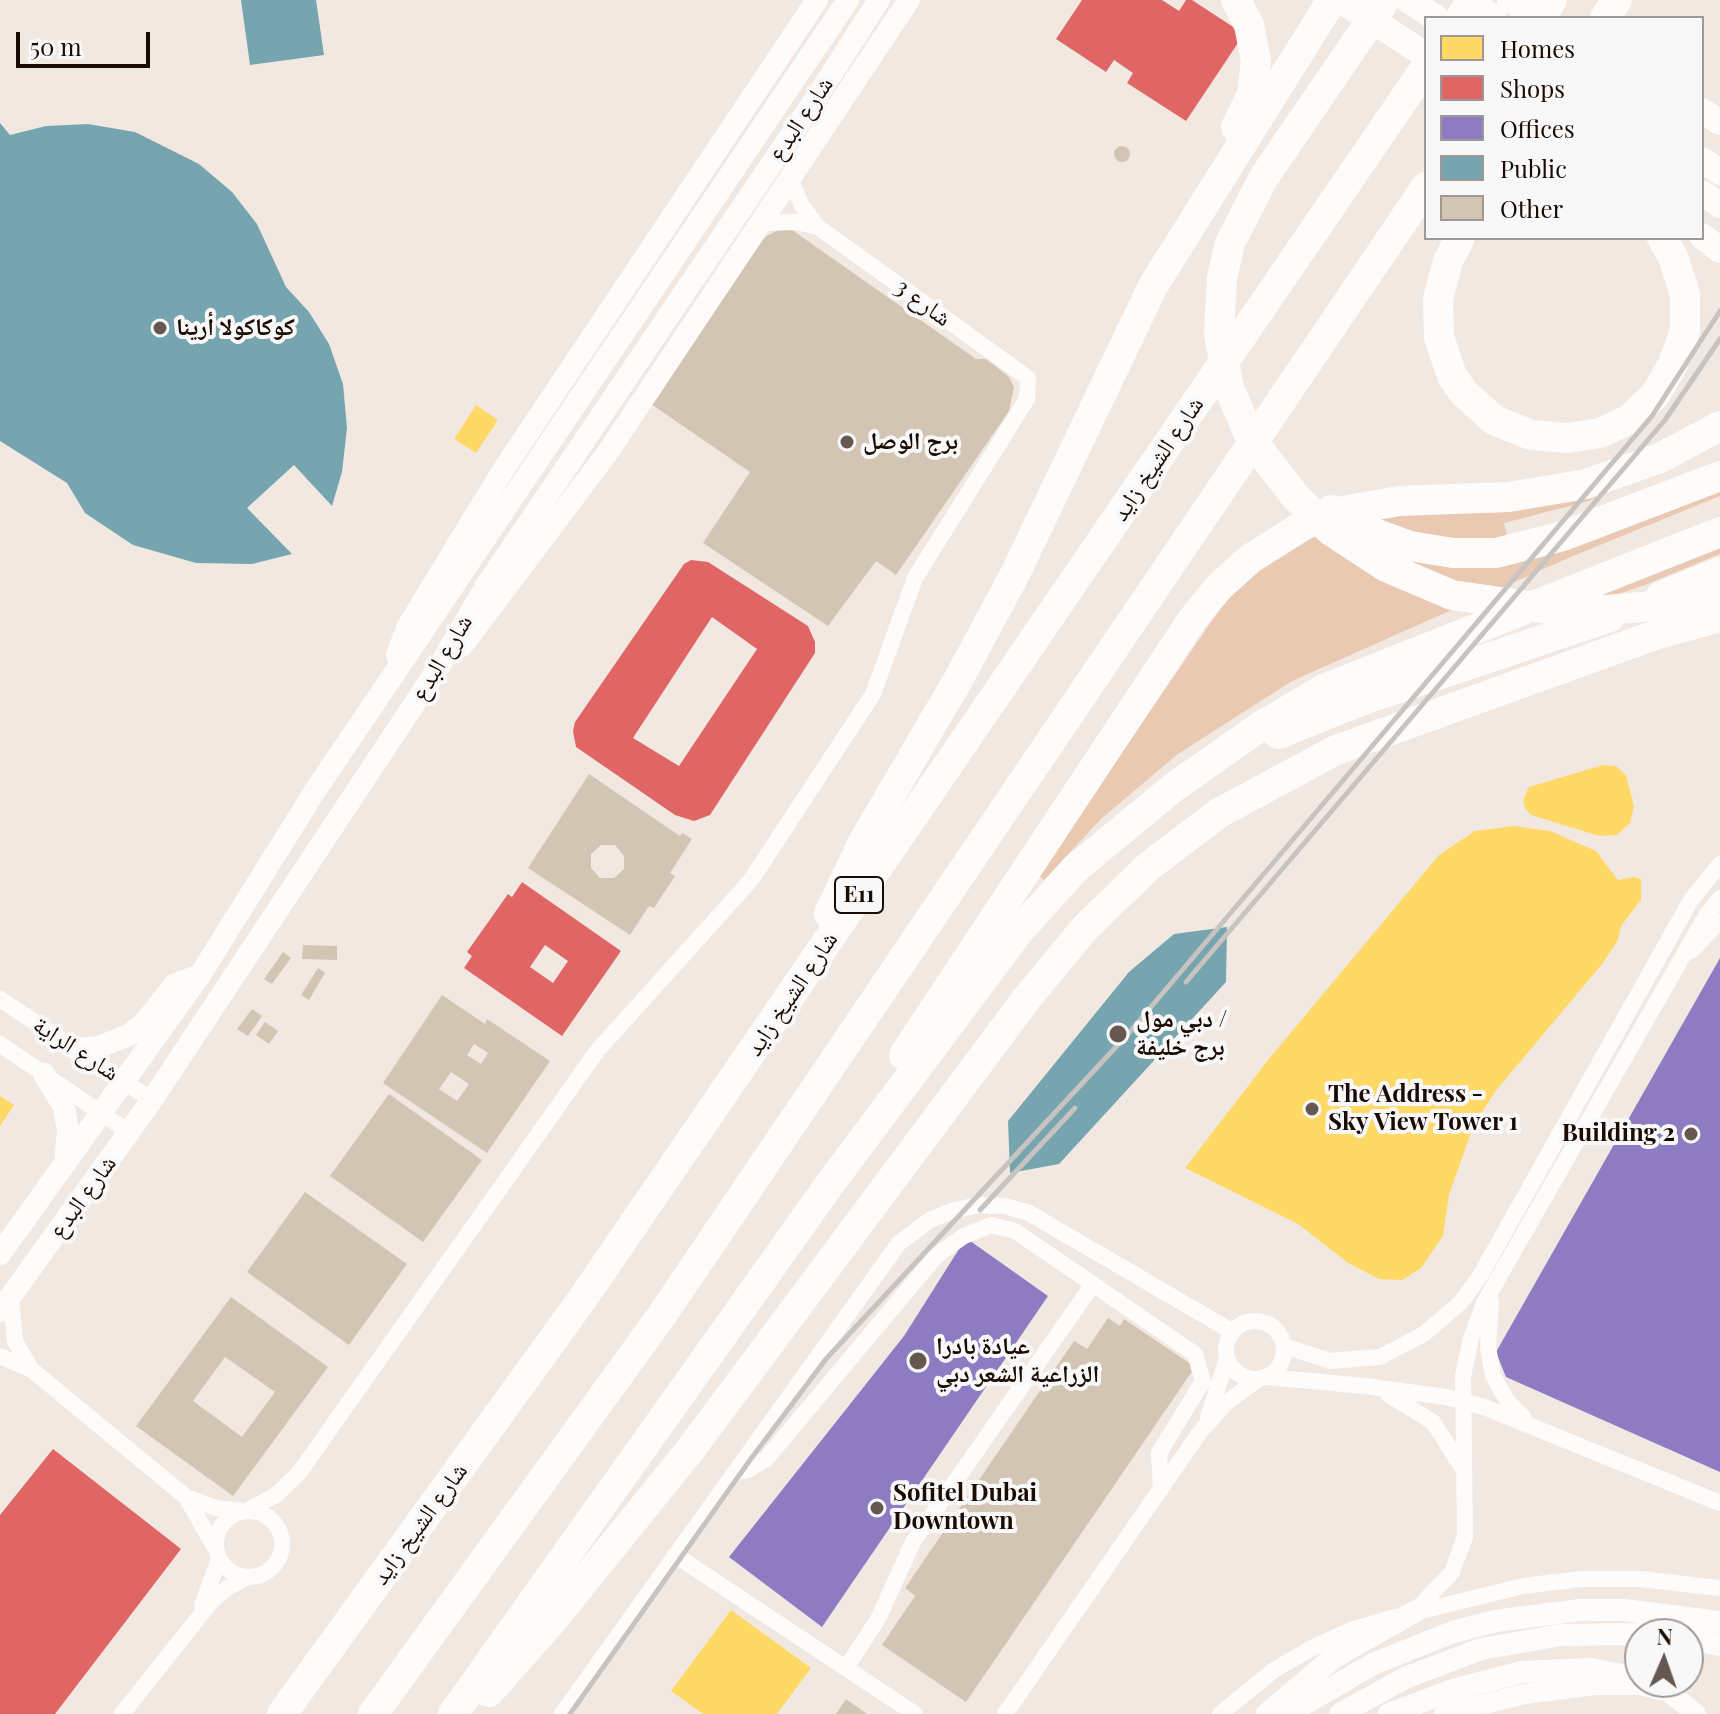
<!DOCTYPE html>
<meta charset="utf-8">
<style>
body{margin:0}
#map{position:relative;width:1720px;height:1714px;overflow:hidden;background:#f2e8e2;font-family:"Playfair Display",serif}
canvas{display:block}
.legend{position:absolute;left:1424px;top:16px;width:280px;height:224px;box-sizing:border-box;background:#f8f8f8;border:2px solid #9f9996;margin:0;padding:10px 14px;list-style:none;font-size:24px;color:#1a0b03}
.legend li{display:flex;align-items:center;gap:16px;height:40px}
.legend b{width:40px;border:2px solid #9f9996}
.north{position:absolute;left:1624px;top:1618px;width:80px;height:80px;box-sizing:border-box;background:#f8f8f8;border:2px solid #9f9996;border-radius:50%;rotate:2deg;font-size:22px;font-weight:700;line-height:32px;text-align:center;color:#1a0b03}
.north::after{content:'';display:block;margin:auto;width:28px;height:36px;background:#665851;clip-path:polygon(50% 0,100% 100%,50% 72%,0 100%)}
.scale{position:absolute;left:16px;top:32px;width:134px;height:36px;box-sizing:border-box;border:4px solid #1a0b03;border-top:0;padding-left:10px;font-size:24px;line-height:28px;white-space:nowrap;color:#1a0b03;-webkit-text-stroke:6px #f8f8f8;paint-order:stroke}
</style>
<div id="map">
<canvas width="1720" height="1714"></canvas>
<ul class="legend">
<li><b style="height:22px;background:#ffd966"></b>Homes</li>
<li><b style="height:22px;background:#e06666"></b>Shops</li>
<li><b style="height:22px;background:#8e7cc3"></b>Offices</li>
<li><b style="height:22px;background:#76a5af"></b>Public</li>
<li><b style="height:22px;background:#d3c5b3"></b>Other</li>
</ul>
<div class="north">N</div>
<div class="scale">50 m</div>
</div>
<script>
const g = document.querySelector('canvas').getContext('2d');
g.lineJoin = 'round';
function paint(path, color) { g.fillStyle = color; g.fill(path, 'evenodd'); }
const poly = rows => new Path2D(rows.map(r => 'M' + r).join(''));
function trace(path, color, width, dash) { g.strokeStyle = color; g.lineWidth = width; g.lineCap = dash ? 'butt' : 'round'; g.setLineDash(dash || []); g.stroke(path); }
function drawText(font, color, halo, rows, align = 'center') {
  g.font = font + ' "Playfair Display","Noto Naskh Arabic",serif'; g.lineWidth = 8; g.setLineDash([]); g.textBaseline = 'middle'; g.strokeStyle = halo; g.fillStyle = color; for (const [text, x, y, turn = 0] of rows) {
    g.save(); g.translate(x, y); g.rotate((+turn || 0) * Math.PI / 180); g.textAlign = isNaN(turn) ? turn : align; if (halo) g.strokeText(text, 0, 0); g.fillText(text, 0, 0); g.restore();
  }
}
paint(poly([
 [1666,466,1589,501,1504,523,1513,563,1720,484,1720,496,1573,556,1292,681,1178,754,1102,818,1044,880,1038,875,1222,606,1250,575,1313,531],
 [1720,536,1720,554,1645,585,1526,625]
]), '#eac9b2');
paint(poly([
 [476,405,498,420,476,453,454,439],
 [1603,765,1616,766,1626,775,1634,806,1630,823,1617,835,1599,836,1531,815,1525,808,1523,800,1529,787],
 [1514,826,1550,831,1596,851,1618,880,1634,877,1641,879,1641,900,1621,926,1618,940,1603,963,1494,1093,1473,1127,1449,1195,1443,1236,1421,1268,1402,1280,1379,1279,1348,1263,1298,1224,1185,1168,1268,1060,1439,855,1475,831],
 [0,1096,14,1105,0,1126],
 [731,1610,811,1668,777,1714,703,1714,671,1691]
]), '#ffd966');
paint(poly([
 [1082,0,1162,0,1179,11,1186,0,1192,0,1244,34,1186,121,1127,83,1133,73,1114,60,1106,72,1056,39],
 [691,560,708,562,808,626,815,642,815,653,710,815,694,821,675,815,576,747,573,731,575,722,684,564],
 [712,617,757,649,679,766,633,738],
 [522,882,621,951,562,1036,464,968,472,956,467,952,508,894,512,897],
 [545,945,568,961,553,983,530,967],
 [1714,1044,1720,1048,1720,1246,1705,1273,1612,1220],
 [1716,1272,1720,1274,1720,1392,1665,1361],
 [1115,1334,1178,1374,1092,1497,1033,1439,1076,1379],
 [53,1449,181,1549,55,1714,0,1714,0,1515],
 [884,1449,910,1480,874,1529,863,1510]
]), '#e06666');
paint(poly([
 [1720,958,1720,1472,1506,1377,1496,1352],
 [966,1238,1048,1296,822,1627,729,1557,904,1336]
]), '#8e7cc3');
paint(poly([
 [241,0,316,0,324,55,250,65],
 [0,123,10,135,46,126,88,124,135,132,199,164,232,192,257,224,286,287,309,312,329,344,343,384,347,428,342,472,332,506,294,465,247,508,292,554,252,564,196,563,133,545,85,513,67,483,0,441],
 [1227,927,1226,982,1059,1164,1010,1173,1008,1121,1129,972,1174,934]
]), '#76a5af');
paint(poly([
 '1114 154a8 8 0 1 1 16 0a8 8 0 1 1-16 0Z',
 [778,230,792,230,976,359,986,359,1009,377,1014,387,1009,411,896,575,876,561,828,626,703,543,750,472,651,404,765,237],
 [589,774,680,836,682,833,692,839,670,873,675,876,654,908,649,906,630,935,528,868],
 [601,845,615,845,624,856,624,869,614,878,600,878,591,868,591,854],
 [303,945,337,946,337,960,302,959],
 [283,952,291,958,272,984,264,979],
 [318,968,325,973,309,1000,301,995],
 [442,995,485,1024,487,1019,550,1061,487,1153,383,1083],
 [474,1044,488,1053,481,1064,467,1055],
 [451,1072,469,1084,457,1101,439,1089],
 [252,1009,262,1016,248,1036,237,1029],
 [265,1022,278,1031,269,1044,256,1035],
 [389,1094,482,1160,423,1242,330,1176],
 [305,1192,407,1264,349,1345,247,1272],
 [231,1297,328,1367,233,1496,136,1426],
 [225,1357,275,1392,242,1437,193,1401],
 [1108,1318,1120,1326,1124,1319,1195,1367,966,1702,882,1645,915,1596,905,1588,1074,1341,1087,1349],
 [846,1699,867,1714,836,1714]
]), '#d3c5b3');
trace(poly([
 [763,223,796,222,818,227],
 [1691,951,1720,921],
 [0,999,152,1100],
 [0,1044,129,1132],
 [11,1298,15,1341,31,1369],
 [1491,1301,1488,1347,1493,1376,1508,1402,1524,1418],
 '1226 1350a29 29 0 1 1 58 0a29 29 0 1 1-58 0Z',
 [1284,1346,1330,1361,1380,1357,1424,1334,1461,1302,1480,1276,1691,900,1720,864],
 [0,1356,32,1370,186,1497,216,1508,242,1511],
 [1267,1377,1365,1386,1446,1397,1484,1407,1720,1503],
 [1389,1395,1433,1422,1461,1466],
 [1208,1417,1227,1359],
 [734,1473,748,1470,766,1459,937,1255,964,1236,991,1225,1015,1231,1195,1354,1203,1381,1159,1453,1161,1489],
 [186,1497,215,1548],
 [248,1510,276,1495,299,1473,597,1051,751,880,873,694,915,578,1027,399,1028,378,818,227,802,206,791,181],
 '216 1544a33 33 0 1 1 66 0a33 33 0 1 1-66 0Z',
 [675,1555,915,1714],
 [202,1605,219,1559],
 [1421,1611,1523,1586,1581,1579,1640,1579,1720,1588],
 [1414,1612,1452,1572,1465,1537,1463,1376,1471,1338,1484,1303,1707,914,1720,898],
 [846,1668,878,1619,913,1542,1093,1284],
 [122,1714,210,1603,227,1588,248,1577],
 [562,1714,899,1243,930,1220,954,1210,979,1205,1005,1206,1029,1213,1233,1332],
 [1005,1714,1200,1432,1226,1403,1258,1379],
 [1220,1714,1274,1670,1312,1648,1351,1630,1395,1617]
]), '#fdfcfb', 16);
trace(poly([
 [1444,1714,1525,1694,1595,1685,1639,1685,1669,1692,1696,1714]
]), '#fdfcfb', 20);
trace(poly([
 [462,646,608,452,909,0],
 [397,655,408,626,505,467,817,0],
 [76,1049,99,1047,129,1035,145,1022,175,984,200,975],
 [44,1074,64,1107,68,1132,65,1163],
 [0,1254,200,975,315,791,848,0],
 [0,1311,152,1100,440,665,486,586,812,104,879,0],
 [1688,1639,1720,1645],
 [1649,1682,1661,1689],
 [1267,1714,1333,1658,1414,1612],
 [1287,1714,1373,1664,1453,1632,1495,1621,1580,1610,1624,1610,1720,1622],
 [1340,1714,1405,1678,1481,1649,1561,1635,1644,1634],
 [1389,1714,1453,1690,1522,1672,1590,1669,1640,1678]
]), '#fdfcfb', 22);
trace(poly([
 [1408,0,1436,18],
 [1469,0,1494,18],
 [1702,160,1720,172],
 [1702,193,1720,205]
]), '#fdfcfb', 26);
trace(poly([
 [1340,0,1426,55],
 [1510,0,1541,18],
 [1702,111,1720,122],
 [1702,236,1720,250]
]), '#fdfcfb', 26);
trace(poly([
 [1236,0,1249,25,1256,61,1252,94,1236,127],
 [1385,0,1264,177,1230,243,1222,278,1219,334,1229,388,1251,439,1295,496,1331,531,1386,567,1452,595,1555,610,1607,610,1720,600],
 [1460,18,1472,0],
 [1540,18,1552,0],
 [1605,18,1617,0],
 [1460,238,1448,261,1438,299,1439,337,1452,376,1464,393,1494,420,1531,435,1567,438,1600,433,1630,419,1655,395,1672,366,1685,331,1685,294,1673,257,1662,238],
 [1331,510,1369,531,1410,546,1453,553,1496,553,1563,536,1720,476],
 [1661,596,1720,572],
 [1278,734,1360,701,1610,617],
 [829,914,863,842,958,680,1015,574,1153,286,1332,0],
 [904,1055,1192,620,1219,587,1250,559,1304,525,1343,511,1399,501,1509,497,1586,484,1660,458,1720,426],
 [489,1692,551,1622,690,1450,1027,998,1085,928,1149,866,1219,813,1336,750,1658,634,1720,617],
 [282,1714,583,1298,1426,67],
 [373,1714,662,1315,1426,187],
 [453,1714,832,1181,1019,931,1076,868,1174,787,1261,726,1324,689,1720,532]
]), '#fdfcfb', 30);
trace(poly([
 [1186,982,1665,420,1720,339],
 [980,1210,1075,1108],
 [570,1714,750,1460,826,1359,1128,1034,1652,416,1720,311]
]), '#c6c3c0', 5);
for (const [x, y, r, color] of [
 [160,328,8,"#665851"],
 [847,442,8,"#665851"],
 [1118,1034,10,"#665851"],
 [1312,1109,8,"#665851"],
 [1691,1134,8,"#665851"],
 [918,1361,10,"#665851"],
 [877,1508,8,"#665851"]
]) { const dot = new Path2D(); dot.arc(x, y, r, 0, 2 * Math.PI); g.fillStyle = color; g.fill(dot); trace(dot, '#f8f8f8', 3); }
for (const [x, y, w] of [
 [859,895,48]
]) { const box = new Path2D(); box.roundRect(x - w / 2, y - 18, w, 36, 6); g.fillStyle = '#f8f8f8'; g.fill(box); trace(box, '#1a0b03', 2); }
drawText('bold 22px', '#1a0b03', null, [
 ["E11",859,895]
]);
drawText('24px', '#1a0b03', '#f8f8f8', [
 ["شارع البدع",801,119,-56],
 ["شارع 3",923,303,36],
 ["شارع الشيخ زايد",1158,459,-56],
 ["شارع البدع",442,658,-59],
 ["شارع الشيخ زايد",792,994,-56],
 ["شارع الراية",76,1049,33],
 ["شارع البدع",83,1197,-54],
 ["شارع الشيخ زايد",420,1524,-54]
]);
drawText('bold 24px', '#1a0b03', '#f8f8f8', [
 ["كوكاكولا أرينا",176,328],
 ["برج الوصل",863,442],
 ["دبي مول /",1136,1020],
 ["برج خليفة",1136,1048],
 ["The Address -",1328,1095],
 ["Sky View Tower 1",1328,1123],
 ["Building 2",1675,1134,"right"],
 ["عيادة بادرا",936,1347],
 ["الزراعية الشعر دبي",936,1375],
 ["Sofitel Dubai",893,1494],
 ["Downtown",893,1522]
], 'left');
</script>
